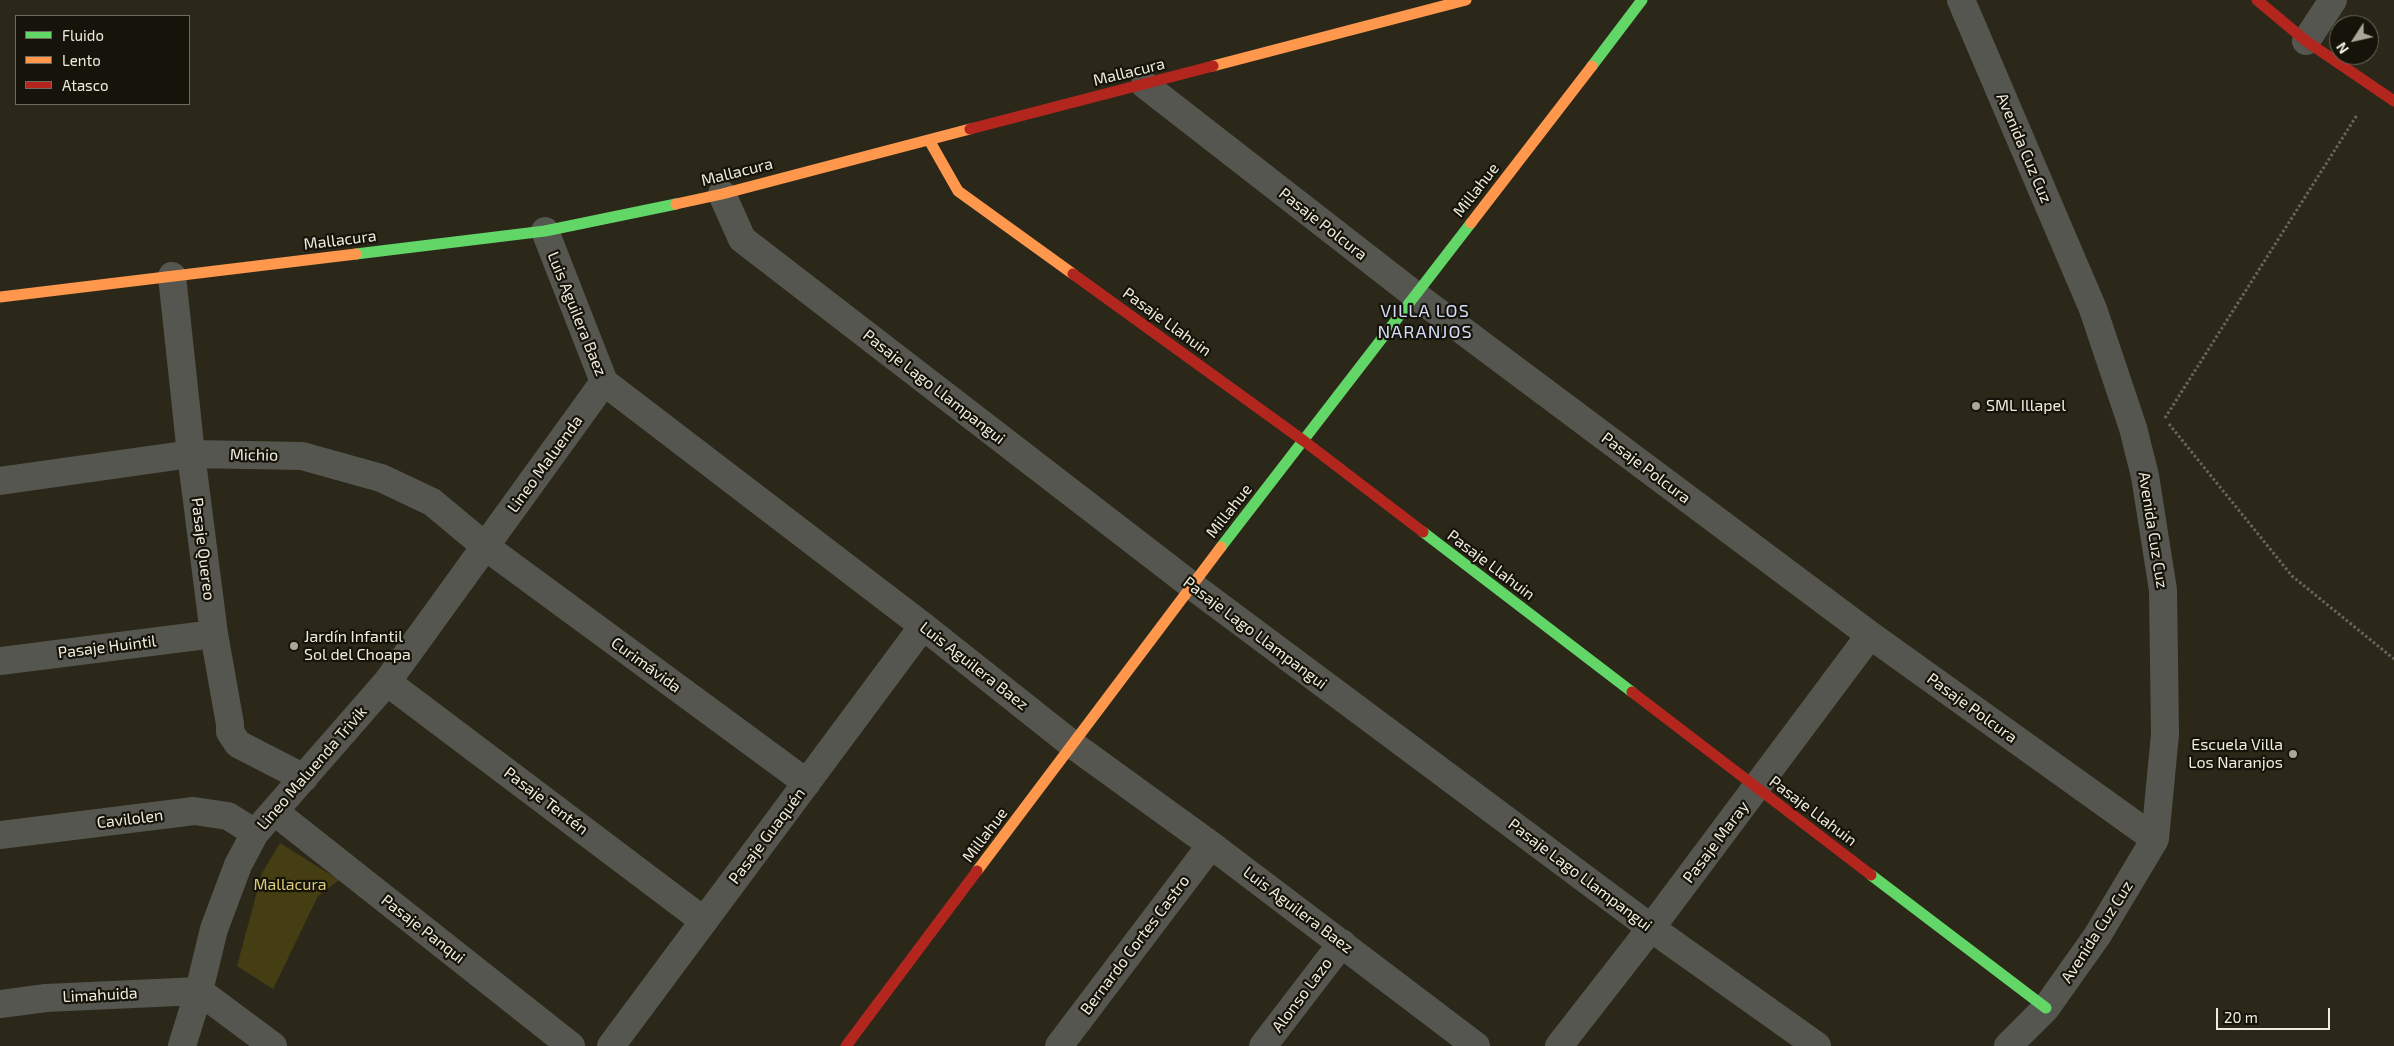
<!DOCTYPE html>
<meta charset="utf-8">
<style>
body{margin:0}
#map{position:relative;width:2394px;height:1046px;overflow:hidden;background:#2b281a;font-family:"Exo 2",sans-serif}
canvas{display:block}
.legend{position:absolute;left:15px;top:15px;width:175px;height:90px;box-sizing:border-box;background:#16140a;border:1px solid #6d6a5f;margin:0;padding:6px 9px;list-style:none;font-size:15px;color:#efecde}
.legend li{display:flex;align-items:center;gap:10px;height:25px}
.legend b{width:25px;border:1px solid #6d6a5f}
.north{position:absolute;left:2329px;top:15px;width:50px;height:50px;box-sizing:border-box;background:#16140a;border:1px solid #6d6a5f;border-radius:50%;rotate:235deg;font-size:14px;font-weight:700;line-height:20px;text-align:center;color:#efecde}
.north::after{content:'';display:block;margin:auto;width:18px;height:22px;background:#aaa799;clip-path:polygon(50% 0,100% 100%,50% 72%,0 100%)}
.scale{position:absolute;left:2216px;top:1008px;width:114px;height:22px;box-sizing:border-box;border:2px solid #efecde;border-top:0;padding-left:6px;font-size:15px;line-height:18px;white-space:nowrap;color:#efecde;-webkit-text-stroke:4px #16140a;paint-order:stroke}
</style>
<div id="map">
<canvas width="2394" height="1046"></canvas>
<ul class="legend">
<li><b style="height:6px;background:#63d668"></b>Fluido</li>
<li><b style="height:6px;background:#ff974d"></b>Lento</li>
<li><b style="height:6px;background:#b3261e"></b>Atasco</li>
</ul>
<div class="north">N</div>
<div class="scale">20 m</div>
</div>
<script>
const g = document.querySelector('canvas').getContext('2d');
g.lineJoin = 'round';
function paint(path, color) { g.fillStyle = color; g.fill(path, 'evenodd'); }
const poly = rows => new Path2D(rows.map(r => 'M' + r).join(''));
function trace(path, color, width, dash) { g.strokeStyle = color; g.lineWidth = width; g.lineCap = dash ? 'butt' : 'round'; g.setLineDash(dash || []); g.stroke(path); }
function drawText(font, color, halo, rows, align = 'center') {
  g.font = font + ' "Exo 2",sans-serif'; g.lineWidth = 4.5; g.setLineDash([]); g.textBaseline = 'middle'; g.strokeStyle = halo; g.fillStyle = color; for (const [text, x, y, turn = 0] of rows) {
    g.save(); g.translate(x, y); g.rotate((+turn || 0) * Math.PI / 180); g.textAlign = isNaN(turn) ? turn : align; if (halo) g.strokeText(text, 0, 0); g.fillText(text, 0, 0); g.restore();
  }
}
paint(poly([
 [280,843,339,880,318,896,273,989,237,966,262,873]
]), '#463e13');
trace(poly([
 [2165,418,2357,115],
 [2169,424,2292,576,2394,659]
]), '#676661', 3, [2.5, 2.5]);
trace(poly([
 [1961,0,2093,309,2133,428,2145,476,2163,590,2165,734,2155,839,2097,936,2046,1008,2008,1046],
 [2306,41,2333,0],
 [1145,85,1415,295,1870,635,2155,839],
 [722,194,742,239,1191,585,1651,928,1817,1046],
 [545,231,604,382,923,626,1073,745,1211,845,1476,1046],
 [172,276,191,454,214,634,230,724,230,732,238,744,304,778],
 [0,481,191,454,302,456,381,478,432,502,486,547,807,783],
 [0,661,214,634],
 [387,682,704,921],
 [275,812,571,1046],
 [0,835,194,811,228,816,255,833],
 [0,1004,46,998,199,991,273,1046],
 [182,1046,199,991,214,929,238,865,255,833,387,682,604,382],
 [611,1046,923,626],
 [1059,1046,1211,845],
 [1263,1046,1342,943],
 [1559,1046,1651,928,1870,635]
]), '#565650', 28);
trace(poly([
 [1592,66,1642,0],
 [356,254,545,231,676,204],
 [1423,532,1632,692],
 [1221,547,1471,223],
 [1871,875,2046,1008]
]), '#63d668', 11);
trace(poly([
 [1213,66,1466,0],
 [929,140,958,191,1073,274],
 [676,204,722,194,970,129],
 [1471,223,1592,66],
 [0,297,356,254],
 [977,871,1221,547]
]), '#ff974d', 11);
trace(poly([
 [2257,0,2306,41,2394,101],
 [970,129,1213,66],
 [1073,274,1304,441,1423,532],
 [1632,692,1871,875],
 [846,1046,977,871]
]), '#b3261e', 11);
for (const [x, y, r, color] of [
 [1976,406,5,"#aaa799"],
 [294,646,5,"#aaa799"],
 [2293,754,5,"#aaa799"]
]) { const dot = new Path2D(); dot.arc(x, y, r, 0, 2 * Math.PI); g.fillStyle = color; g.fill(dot); trace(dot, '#16140a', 2); }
drawText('16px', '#efecde', '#16140a', [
 ["Mallacura",1129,72,-14],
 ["Avenida Cuz Cuz",2024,148,67],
 ["Mallacura",737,172,-14],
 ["Millahue",1476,190,-52],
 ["Pasaje Polcura",1323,224,38],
 ["Mallacura",340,240,-7],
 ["Luis Aguilera Baez",577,314,68],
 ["Pasaje Llahuin",1167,322,36],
 ["Pasaje Lago Llampangui",934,387,38],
 ["Michio",254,455,1],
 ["Lineo Maluenda",545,464,-54],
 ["Pasaje Polcura",1646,468,37],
 ["Millahue",1229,511,-52],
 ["Avenida Cuz Cuz",2153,530,81],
 ["Pasaje Quereo",203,549,83],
 ["Pasaje Llahuin",1491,565,37],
 ["Pasaje Lago Llampangui",1255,633,37],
 ["Pasaje Huintil",107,647,-7],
 ["Curimávida",646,665,36],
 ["Luis Aguilera Baez",974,666,38],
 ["Pasaje Polcura",1972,708,36],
 ["Lineo Maluenda Trivik",312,768,-49],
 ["Pasaje Tentén",546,801,37],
 ["Pasaje Llahuin",1813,811,37],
 ["Cavilolen",130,819,-7],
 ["Millahue",985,835,-53],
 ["Pasaje Guaquén",767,836,-53],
 ["Pasaje Maray",1716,842,-53],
 ["Pasaje Lago Llampangui",1580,875,37],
 ["Luis Aguilera Baez",1298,910,37],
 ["Pasaje Panqui",423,929,38],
 ["Avenida Cuz Cuz",2097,932,-57],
 ["Bernardo Cortes Castro",1135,945,-53],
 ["Limahuida",100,995,-3],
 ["Alonso Lazo",1302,995,-53]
]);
drawText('16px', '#efecde', '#16140a', [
 ["SML Illapel",1986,406],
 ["Jardín Infantil",304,637],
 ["Sol del Choapa",304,655],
 ["Escuela Villa",2283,745,"right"],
 ["Los Naranjos",2283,763,"right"]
], 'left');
drawText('16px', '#dccb76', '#16140a', [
 ["Mallacura",290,885]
]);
g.letterSpacing = '1px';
drawText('18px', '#d2dbf7', '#16140a', [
 ["VILLA LOS",1425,311],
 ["NARANJOS",1425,332]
]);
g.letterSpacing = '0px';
</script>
